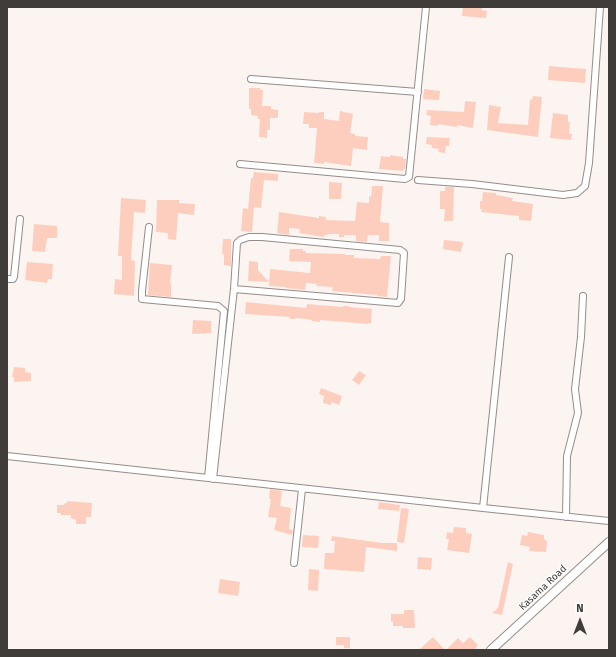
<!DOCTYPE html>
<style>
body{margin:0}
#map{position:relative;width:616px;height:657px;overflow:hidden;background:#fcf4f1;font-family:"Fira Sans",sans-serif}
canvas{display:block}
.frame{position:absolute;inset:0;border:8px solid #3f3c3a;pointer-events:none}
.north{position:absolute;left:560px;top:601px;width:40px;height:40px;-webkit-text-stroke:3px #fff;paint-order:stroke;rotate:0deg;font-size:11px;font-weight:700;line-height:16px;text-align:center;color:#3f3c3a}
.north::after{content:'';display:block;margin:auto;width:14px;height:18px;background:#3f3c3a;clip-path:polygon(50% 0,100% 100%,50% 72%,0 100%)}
</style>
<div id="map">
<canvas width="616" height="657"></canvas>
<div class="frame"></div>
<div class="north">N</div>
</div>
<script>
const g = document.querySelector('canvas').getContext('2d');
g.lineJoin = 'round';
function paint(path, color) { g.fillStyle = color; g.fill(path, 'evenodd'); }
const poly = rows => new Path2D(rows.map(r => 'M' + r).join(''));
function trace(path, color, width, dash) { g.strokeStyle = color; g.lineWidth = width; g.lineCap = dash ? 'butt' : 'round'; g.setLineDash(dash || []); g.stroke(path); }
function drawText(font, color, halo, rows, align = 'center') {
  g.font = font + ' "Fira Sans",sans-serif'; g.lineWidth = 3; g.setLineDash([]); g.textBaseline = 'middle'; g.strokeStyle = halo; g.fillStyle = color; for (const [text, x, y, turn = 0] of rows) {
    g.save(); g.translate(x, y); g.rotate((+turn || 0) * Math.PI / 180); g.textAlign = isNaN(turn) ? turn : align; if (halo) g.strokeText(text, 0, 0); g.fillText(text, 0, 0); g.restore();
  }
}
paint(poly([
 [463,7,482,7,482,10,487,11,486,18,462,16],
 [549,66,586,69,585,83,548,80],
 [249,88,260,88,260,90,263,90,262,106,271,106,271,109,278,110,278,118,270,118,270,130,267,130,267,138,259,137,260,119,258,119,258,116,251,115,251,109,249,109],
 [424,89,440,91,439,100,423,99],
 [533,96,542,97,538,137,487,130,489,105,501,107,498,123,528,125,530,99,532,100],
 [465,101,476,102,473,128,457,125,457,127,438,124,438,126,430,125,431,116,426,115,427,110,464,112],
 [340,111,353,114,350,133,355,134,355,136,368,137,367,150,353,148,351,166,324,162,324,164,314,163,317,128,309,128,309,124,303,124,304,112,319,113,319,112,324,112,324,119,339,121],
 [553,113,568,115,568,122,570,122,569,134,572,134,571,140,550,138],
 [427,137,450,138,449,146,446,146,445,153,438,152,439,149,432,148,432,145,426,144],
 [390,155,403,157,403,159,406,159,405,169,404,169,403,171,379,169,381,156,390,157],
 [254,172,278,174,278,181,264,180,261,208,254,207,252,232,241,231,243,208,248,209,251,178,253,178],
 [329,182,342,183,341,199,329,199],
 [372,186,383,186,380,222,389,223,389,241,379,241,379,235,368,235,367,242,356,241,356,235,344,235,344,237,339,237,339,234,327,234,327,235,324,235,324,237,317,236,299,233,300,229,289,228,289,235,277,233,279,212,319,218,319,216,326,217,326,220,355,221,357,202,369,203,369,196,371,197],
 [445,187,454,187,453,221,444,221,445,209,440,209,440,191,445,191],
 [483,192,496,193,496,195,513,198,512,201,533,204,531,221,519,220,519,216,481,212,482,209,480,209,480,201,482,201],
 [121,198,146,200,145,213,134,212,131,260,135,261,134,296,114,294,115,279,122,280,122,256,118,256],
 [157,200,179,200,179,203,195,204,194,215,178,213,176,240,168,239,168,233,156,232],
 [34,224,57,226,57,238,47,238,45,252,32,251],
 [223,239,231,239,231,266,224,265,224,254,222,254],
 [444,240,463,242,461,252,443,249],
 [290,249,303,249,303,251,306,251,306,253,345,254,345,255,354,255,354,258,380,259,381,256,391,256,387,297,377,296,377,295,332,291,333,287,316,286,317,284,306,283,305,290,286,288,286,287,269,286,270,269,310,273,311,262,289,261],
 [249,261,258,262,258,270,269,282,248,281],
 [27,262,53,264,52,279,48,279,47,283,25,280],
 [150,263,172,265,170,283,171,283,171,297,148,295],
 [246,302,306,308,307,304,343,307,343,306,349,306,349,307,372,309,371,323,368,323,368,324,320,320,320,322,312,321,312,320,306,319,295,318,295,319,290,319,290,317,245,314],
 [193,320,211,321,211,333,192,334],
 [14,367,25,368,25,372,31,373,31,381,14,382,14,377,12,377],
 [359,371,366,375,359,385,352,380],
 [321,388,342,396,339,405,332,402,330,405,323,403,324,396,319,394],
 [270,489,282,491,280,506,291,508,289,529,293,530,292,535,274,530,277,518,268,517,271,499,269,499],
 [67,501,92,503,91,517,86,517,86,524,76,524,76,520,71,518,71,515,61,515,61,513,57,513,57,505,64,505,65,503,67,503],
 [379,502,400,505,399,511,378,509],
 [401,508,409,509,404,543,397,542],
 [454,527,466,528,466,533,472,534,469,553,447,550,449,539,446,539,447,532,453,533],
 [528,532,544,535,544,539,547,541,546,552,529,551,530,547,520,545,522,535,527,536],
 [303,535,319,536,318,548,302,547],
 [332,536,382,543,397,543,397,551,366,547,364,572,324,569,325,553,334,553,335,541,331,541],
 [418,557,432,558,431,570,417,569],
 [508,562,513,564,502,615,492,613,498,608],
 [309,569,319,570,318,591,308,590],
 [220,579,240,582,238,596,218,593],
 [404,610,414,610,415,628,403,628,403,626,393,626,393,621,391,622,391,614,404,614],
 [336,637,350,637,350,648,344,648,344,645,336,645],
 [433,637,445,650,419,650],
 [470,637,478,645,474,650,446,650,458,638,463,643]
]), '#fdcebe');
const minor = poly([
 [251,79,418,92],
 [240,164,405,179,409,177,426,7],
 [418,180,472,184,563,195,577,193,585,186,589,163,600,7],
 [149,227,142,291,142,299,218,306,224,311,208,478],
 [7,279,13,279,14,277,20,219],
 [7,456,483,508,609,521],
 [213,479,234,289,237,243,240,240,249,237,262,237,400,250,404,253,401,299,398,303,234,289],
 [483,508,509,257],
 [566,517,567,456,578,413,575,389,581,337,583,296],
 [294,563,302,489]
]);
const tertiary = poly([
 [491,650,609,542]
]);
trace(minor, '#948d8a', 8);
trace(tertiary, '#948d8a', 10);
trace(minor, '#fff', 6);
trace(tertiary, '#fff', 8);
drawText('10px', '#3f3c3a', '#fff', [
 ["Kasama Road",543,588,-43]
]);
</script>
